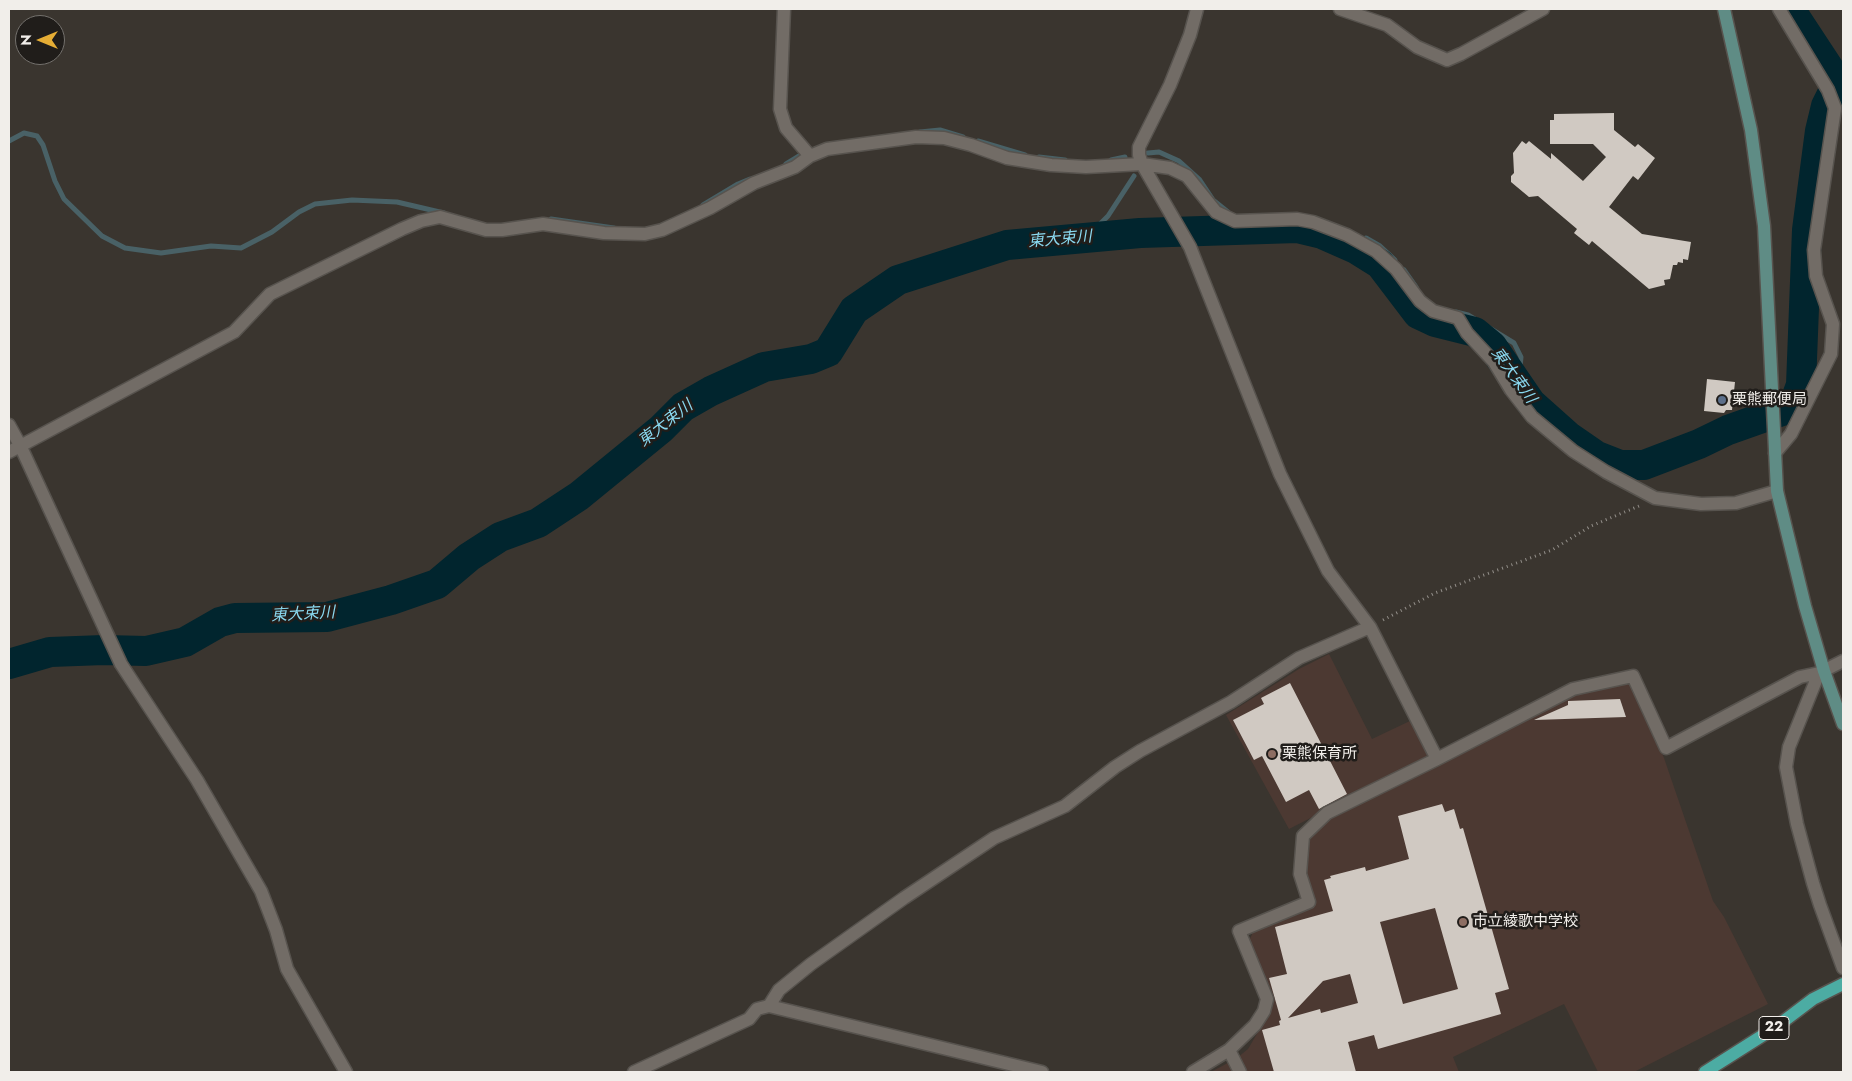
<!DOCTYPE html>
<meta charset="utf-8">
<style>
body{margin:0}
#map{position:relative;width:1852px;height:1081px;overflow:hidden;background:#3a352f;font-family:Jost,sans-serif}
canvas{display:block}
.frame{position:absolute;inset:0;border:10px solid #f1eeea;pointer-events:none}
.north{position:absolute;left:15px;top:15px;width:50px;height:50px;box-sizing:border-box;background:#201d1a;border:1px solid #74716d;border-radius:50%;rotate:270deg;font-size:14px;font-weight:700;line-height:20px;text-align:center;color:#f1eeea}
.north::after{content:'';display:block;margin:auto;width:18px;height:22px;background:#e5ad35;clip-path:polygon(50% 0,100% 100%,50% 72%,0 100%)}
</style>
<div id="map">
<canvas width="1852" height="1081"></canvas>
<div class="frame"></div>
<div class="north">N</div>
</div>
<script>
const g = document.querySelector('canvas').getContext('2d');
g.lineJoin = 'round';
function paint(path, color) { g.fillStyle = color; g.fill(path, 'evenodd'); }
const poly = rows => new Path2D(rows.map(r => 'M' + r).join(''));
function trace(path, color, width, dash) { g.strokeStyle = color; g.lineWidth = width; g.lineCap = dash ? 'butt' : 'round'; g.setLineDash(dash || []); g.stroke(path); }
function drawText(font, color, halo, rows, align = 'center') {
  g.font = font + ' Jost,"Noto Sans JP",sans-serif'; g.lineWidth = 5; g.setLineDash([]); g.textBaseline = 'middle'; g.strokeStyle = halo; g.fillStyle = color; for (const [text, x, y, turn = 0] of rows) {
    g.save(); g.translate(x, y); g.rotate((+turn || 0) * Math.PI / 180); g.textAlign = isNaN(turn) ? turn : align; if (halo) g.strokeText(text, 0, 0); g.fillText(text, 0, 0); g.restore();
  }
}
paint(poly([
 [1329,654,1372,739,1412,720,1430,757,1289,829,1226,715,1299,669],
 [1631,681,1664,758,1713,901,1724,917,1768,1004,1634,1072,1598,1072,1564,1004,1453,1057,1459,1072,1211,1072,1237,1058,1248,1049,1272,1008,1273,995,1248,943,1254,930,1315,905,1306,871,1308,842,1330,817,1577,693]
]), '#4c3932');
trace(poly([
 [920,132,940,130,963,137],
 [9,141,24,133,37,136,43,145,55,181,64,199,102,236,125,248,161,253,211,246,241,248,272,232,299,212,315,204,352,200,397,202,444,213],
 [978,141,1025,155],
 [1148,153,1159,152,1179,161,1199,179,1213,200,1228,212],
 [1039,157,1065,160],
 [1111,160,1125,157],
 [786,164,804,153],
 [703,205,738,184,750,179],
 [551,219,614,228],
 [1087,237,1108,216,1134,176],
 [1366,238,1380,246,1395,260],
 [1404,270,1416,287],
 [1456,312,1468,315,1514,343,1521,357,1520,367,1513,377]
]), '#496166', 5);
trace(poly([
 [1790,9,1838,82],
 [9,664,50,652,104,650,146,651,185,642,220,622,235,618,327,617,391,600,437,584,469,557,500,537,538,523,579,496,661,429,683,407,711,391,764,367,811,359,828,352,854,310,898,280,1007,245,1140,233,1297,228,1322,234,1356,249,1380,264,1418,314,1435,322,1475,332,1492,346,1531,403,1568,436,1597,456,1620,465,1644,465,1699,444,1728,430,1793,407,1801,385,1807,230,1820,131,1826,106,1838,82,1843,77]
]), '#01252e', 30);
paint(poly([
 [1614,113,1614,130,1635,147,1638,144,1655,158,1638,180,1633,176,1609,207,1642,234,1691,242,1688,260,1683,259,1683,263,1678,262,1677,265,1673,265,1670,279,1664,280,1665,285,1649,289,1592,241,1589,245,1574,233,1577,229,1538,196,1529,197,1511,182,1511,176,1514,173,1513,153,1522,141,1526,144,1529,141,1551,159,1551,153,1583,181,1606,157,1593,144,1550,144,1550,120,1554,120,1554,114],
 [1707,379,1735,382,1732,410,1726,410,1724,413,1704,411],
 [1290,683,1347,794,1319,809,1309,790,1286,802,1262,756,1254,760,1233,720,1264,704,1261,698],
 [1620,699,1626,717,1534,720,1568,705,1568,701],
 [1442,804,1445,812,1454,809,1460,829,1463,828,1509,989,1495,993,1501,1014,1378,1049,1374,1035,1348,1042,1356,1072,1274,1072,1262,1030,1280,1025,1279,1021,1281,1020,1269,978,1287,974,1275,927,1333,911,1324,880,1331,878,1330,876,1365,867,1366,871,1409,859,1398,816],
 [1435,908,1458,989,1403,1004,1380,922],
 [1350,974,1358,1003,1321,1013,1320,1009,1288,1018,1323,981]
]), '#d0c9c2');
const street = poly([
 [784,9,780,109,786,128,810,156],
 [1197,9,1190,35,1170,85,1139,147,1139,155,1142,164,1190,247,1280,474,1328,571,1370,627,1437,759],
 [1340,9,1387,25,1417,47,1447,60,1461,54,1543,9],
 [9,425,20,445,121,664,197,780,261,891,276,930,287,969,346,1072],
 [9,452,234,332,270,294,402,229,421,221,440,217,486,230,502,230,543,224,604,233,645,234,662,230,710,208,754,183,795,167,810,156,827,149,916,137,944,138,971,145,1007,158,1051,165,1086,167,1142,164,1170,168,1187,176,1216,212,1235,221,1297,219,1313,222,1347,235,1376,251,1396,269,1420,301,1433,311,1458,318,1467,333,1494,362,1511,390,1532,417,1573,451,1606,472,1655,498,1701,504,1736,503,1777,491],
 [1775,453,1791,434,1831,354,1833,324,1816,276,1814,250,1835,108,1828,90,1779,9],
 [1819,673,1789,747,1786,767,1797,824,1813,883,1820,905,1843,968],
 [769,1006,1042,1072],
 [634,1072,749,1019,757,1009,769,1006,779,990,811,964,904,898,994,838,1065,806,1115,767,1140,751,1231,702,1299,658,1370,627],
 [1193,1072,1229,1050],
 [1240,1072,1229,1050,1255,1025,1264,1011,1267,999,1239,931,1309,902,1300,874,1303,836,1327,813,1437,759,1573,689,1633,676,1666,748,1800,677,1819,673,1843,661]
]);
const secondary = poly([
 [1724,9,1751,130,1764,226,1777,491,1805,606,1824,671,1843,724]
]);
const primary = poly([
 [1705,1072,1776,1027,1813,999,1843,984]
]);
trace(street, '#57534e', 15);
trace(secondary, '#57534e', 15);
trace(primary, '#57534e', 15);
trace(poly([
 [1383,620,1435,593,1552,550,1591,526,1639,506]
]), '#938f8a', 3, [1, 4]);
trace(street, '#726c66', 12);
trace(secondary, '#5f8c85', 12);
trace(primary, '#4caca3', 12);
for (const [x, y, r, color] of [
 [1722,400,5,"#5c6f8a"],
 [1272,754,5,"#8d6e63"],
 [1463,922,5,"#8d6e63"]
]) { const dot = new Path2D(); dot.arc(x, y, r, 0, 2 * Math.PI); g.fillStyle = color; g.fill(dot); trace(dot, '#201d1a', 2); }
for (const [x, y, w] of [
 [1774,1028,30]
]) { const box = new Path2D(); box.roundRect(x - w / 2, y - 11.5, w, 23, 4); g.fillStyle = '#201d1a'; g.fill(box); trace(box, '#f1eeea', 1); }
drawText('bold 14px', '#f1eeea', null, [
 ["22",1774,1028]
]);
drawText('15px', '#f1eeea', '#201d1a', [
 ["栗熊郵便局",1732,400],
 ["栗熊保育所",1282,754],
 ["市立綾歌中学校",1473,922]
], 'left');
drawText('italic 16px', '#89d8ef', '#201d1a', [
 ["東大束川",1060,240,-5],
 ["東大束川",1513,376,54],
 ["東大束川",666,424,-38],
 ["東大束川",303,615,-3]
]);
</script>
